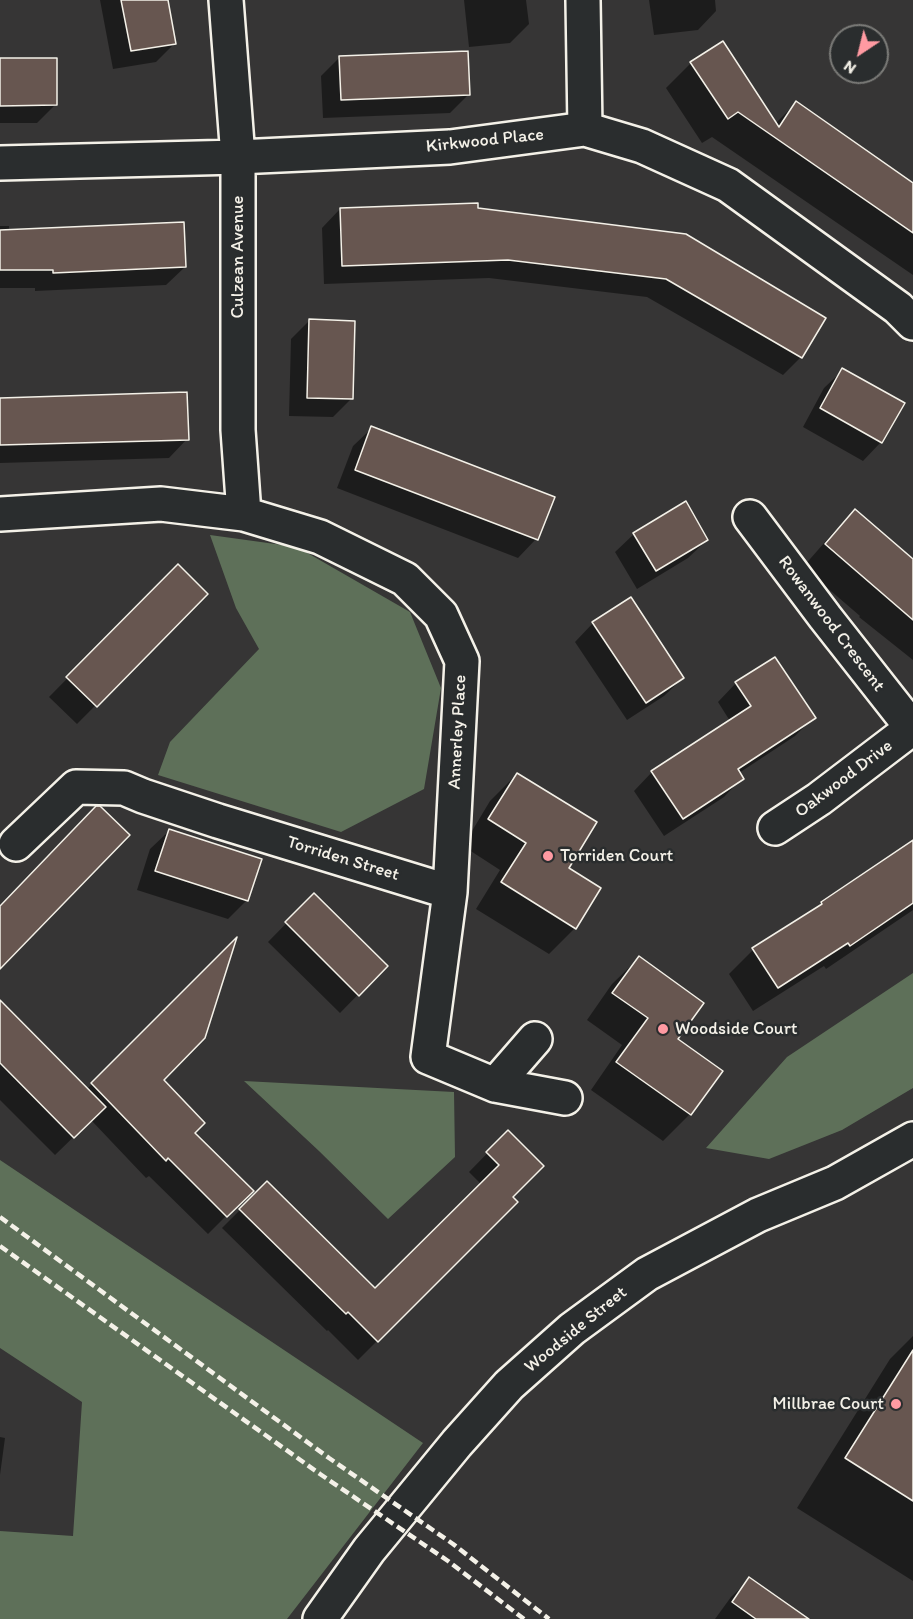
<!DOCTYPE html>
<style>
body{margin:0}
#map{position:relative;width:913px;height:1619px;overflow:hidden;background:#363535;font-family:Itim,sans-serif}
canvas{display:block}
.north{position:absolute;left:829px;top:24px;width:60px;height:60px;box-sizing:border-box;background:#2a2d2e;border:2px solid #7b7b78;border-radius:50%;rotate:215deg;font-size:16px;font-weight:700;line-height:24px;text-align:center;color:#f4f1e8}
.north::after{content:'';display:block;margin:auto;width:21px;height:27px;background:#ff9aa2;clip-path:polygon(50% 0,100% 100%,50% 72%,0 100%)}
</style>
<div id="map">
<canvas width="913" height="1619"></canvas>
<div class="north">N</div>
</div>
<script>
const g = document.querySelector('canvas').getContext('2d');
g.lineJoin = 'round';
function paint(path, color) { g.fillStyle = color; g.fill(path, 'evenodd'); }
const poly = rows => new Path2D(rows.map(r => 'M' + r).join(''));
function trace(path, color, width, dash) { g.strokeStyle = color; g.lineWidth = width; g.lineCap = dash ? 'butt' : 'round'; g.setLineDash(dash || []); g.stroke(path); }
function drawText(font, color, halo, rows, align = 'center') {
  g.font = font + ' Itim,sans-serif'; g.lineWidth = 5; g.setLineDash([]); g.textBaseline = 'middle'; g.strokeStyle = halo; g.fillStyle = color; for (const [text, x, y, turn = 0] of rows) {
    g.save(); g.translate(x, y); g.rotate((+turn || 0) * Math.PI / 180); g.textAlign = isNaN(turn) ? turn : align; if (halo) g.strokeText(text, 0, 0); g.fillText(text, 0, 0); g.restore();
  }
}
paint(poly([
 [210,535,297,547,410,612,441,688,424,789,341,832,158,775,170,742,259,649,236,608],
 [913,973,913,1088,842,1130,769,1159,706,1148,787,1057],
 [244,1081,454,1092,455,1157,388,1219,319,1151],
 [0,1160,423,1443,287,1619,0,1619,0,1531,73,1536,82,1402,0,1348]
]), '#5e7059');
paint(poly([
 [100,0,167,0,175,43,156,62,113,69],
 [464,0,526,0,529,24,510,43,469,47],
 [649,0,715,0,716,11,698,30,654,35],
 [339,58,469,94,450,113,323,118,321,76],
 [0,60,56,104,37,123,0,123],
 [691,63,775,124,796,103,913,185,913,275,712,137,702,143,666,88],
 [340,209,685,236,801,357,783,375,647,297,489,278,324,284,322,228],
 [0,226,9,226,9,231,185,267,166,285,35,291,35,288,0,288],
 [310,320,352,398,333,417,289,416,291,339],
 [843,370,881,442,863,461,803,427,824,388],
 [0,399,187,439,169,458,0,463],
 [372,428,536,539,518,558,337,488,353,446],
 [855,511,913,561,913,660,859,617,860,616,803,567,832,534],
 [634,534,707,540,688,558,637,589,615,552],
 [178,566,206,594,77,724,49,697],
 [593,623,683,678,664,696,627,720,575,642],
 [736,683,814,717,795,736,739,773,742,778,724,797,664,836,634,791,652,772,730,721,718,702],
 [517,774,567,869,575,928,549,954,476,909,500,870,463,846,490,801],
 [169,831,247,900,228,919,137,890,150,849],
 [913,842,913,910,826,969,824,966,753,1011,729,974,753,950,816,909,822,904],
 [314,895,386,966,340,1013,268,942],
 [234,943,162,1080,193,1133,251,1191,208,1234,149,1176,146,1178,91,1120,55,1155,0,1100,0,1003,86,1090],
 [639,958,676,1039,720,1071,690,1114,663,1141,591,1090,622,1045,587,1020,612,984],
 [508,1132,511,1197,516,1202,358,1360,328,1330,327,1331,222,1228,267,1183,375,1290,481,1184,469,1172],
 [913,1336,913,1581,797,1508,890,1359],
 [0,1437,5,1438,0,1475],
 [750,1579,806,1619,715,1619,731,1597]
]), '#0007');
const building = poly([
 [121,0,168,0,176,44,131,51,121,0],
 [723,41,779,127,796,101,913,183,913,233,738,112,728,119,690,62,723,41],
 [468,51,470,95,341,100,339,56,468,51],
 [0,58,57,58,57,105,0,106,0,58],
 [478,203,478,208,686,234,826,318,802,358,666,279,508,260,342,266,340,208,478,203],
 [184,222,186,267,53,273,53,270,0,270,0,230,184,222],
 [309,319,355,321,353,399,307,398,309,319],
 [842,368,905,403,882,443,820,408,842,368],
 [187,392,189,440,0,445,0,398,187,392],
 [371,426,555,497,538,540,355,470,371,426],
 [686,501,708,540,656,571,633,533,686,501],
 [855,509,913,559,913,620,825,544,855,509],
 [178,564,208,594,97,707,66,677,178,564],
 [631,597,684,678,646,703,592,622,631,597],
 [775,657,816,718,738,769,744,779,683,819,651,771,751,706,735,682,775,657],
 [517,773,597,822,569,868,601,888,576,929,501,882,526,843,488,819,517,773],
 [96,806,100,806,130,835,0,969,0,906,96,806],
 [169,829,262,859,248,901,155,871,169,829],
 [913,840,913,903,850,946,848,943,778,988,752,948,822,904,821,902,913,840],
 [314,893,388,966,359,996,285,922,314,893],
 [237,937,205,1038,164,1080,205,1123,195,1133,254,1191,227,1217,168,1158,166,1161,91,1083,237,937],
 [639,956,704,1003,678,1039,723,1071,691,1115,616,1062,648,1018,612,993,639,956],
 [0,1000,106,1107,74,1138,0,1063,0,1000],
 [508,1130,544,1166,513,1197,518,1202,378,1342,348,1312,346,1314,239,1209,267,1181,375,1288,499,1165,486,1152,508,1130],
 [913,1350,913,1501,845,1458,913,1350],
 [749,1577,809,1619,756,1619,732,1602,749,1577]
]);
paint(building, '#675650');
trace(building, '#f4f1e8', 1.5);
const street = poly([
 [226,0,238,157,238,430,244,514],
 [583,0,585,129],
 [0,163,238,157,450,147,585,129,642,146,728,185,898,308,913,323],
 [0,514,161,504,244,514,320,537,405,579,441,615,462,661,450,892],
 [750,517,825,617,913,729],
 [775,828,819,799,911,729],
 [16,844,76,787,124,788,143,796,218,821,450,892,428,1057,495,1085,565,1098],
 [495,1085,535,1039]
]);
const secondary = poly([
 [320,1619,369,1550,457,1443,509,1385,572,1329,647,1274,758,1215,835,1183,913,1139]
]);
trace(street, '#f4f1e8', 38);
trace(secondary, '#f4f1e8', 38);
trace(street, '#2a2d2e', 33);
trace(secondary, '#2a2d2e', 33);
trace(poly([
 [0,1217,329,1458,453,1544,549,1619],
 [0,1246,320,1474,448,1561,524,1619]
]), '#f4f1e8', 4.5, [9, 4.5]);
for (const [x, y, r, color] of [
 [548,856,6,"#ff9aa2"],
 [663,1029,6,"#ff9aa2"],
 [896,1404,6,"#ff9aa2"]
]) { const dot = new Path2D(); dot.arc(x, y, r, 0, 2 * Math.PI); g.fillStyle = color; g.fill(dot); trace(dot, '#2a2d2e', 2); }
drawText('18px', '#f4f1e8', '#2a2d2e', [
 ["Kirkwood Place",485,141,-6],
 ["Culzean Avenue",238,257,-90],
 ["Rowanwood Crescent",831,624,53],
 ["Annerley Place",458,732,-87],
 ["Oakwood Drive",844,779,-37],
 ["Torriden Street",343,859,17],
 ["Woodside Street",576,1330,-39]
]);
drawText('18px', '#f4f1e8', '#2a2d2e', [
 ["Torriden Court",560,856],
 ["Woodside Court",675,1029],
 ["Millbrae Court",884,1404,"right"]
], 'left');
</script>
